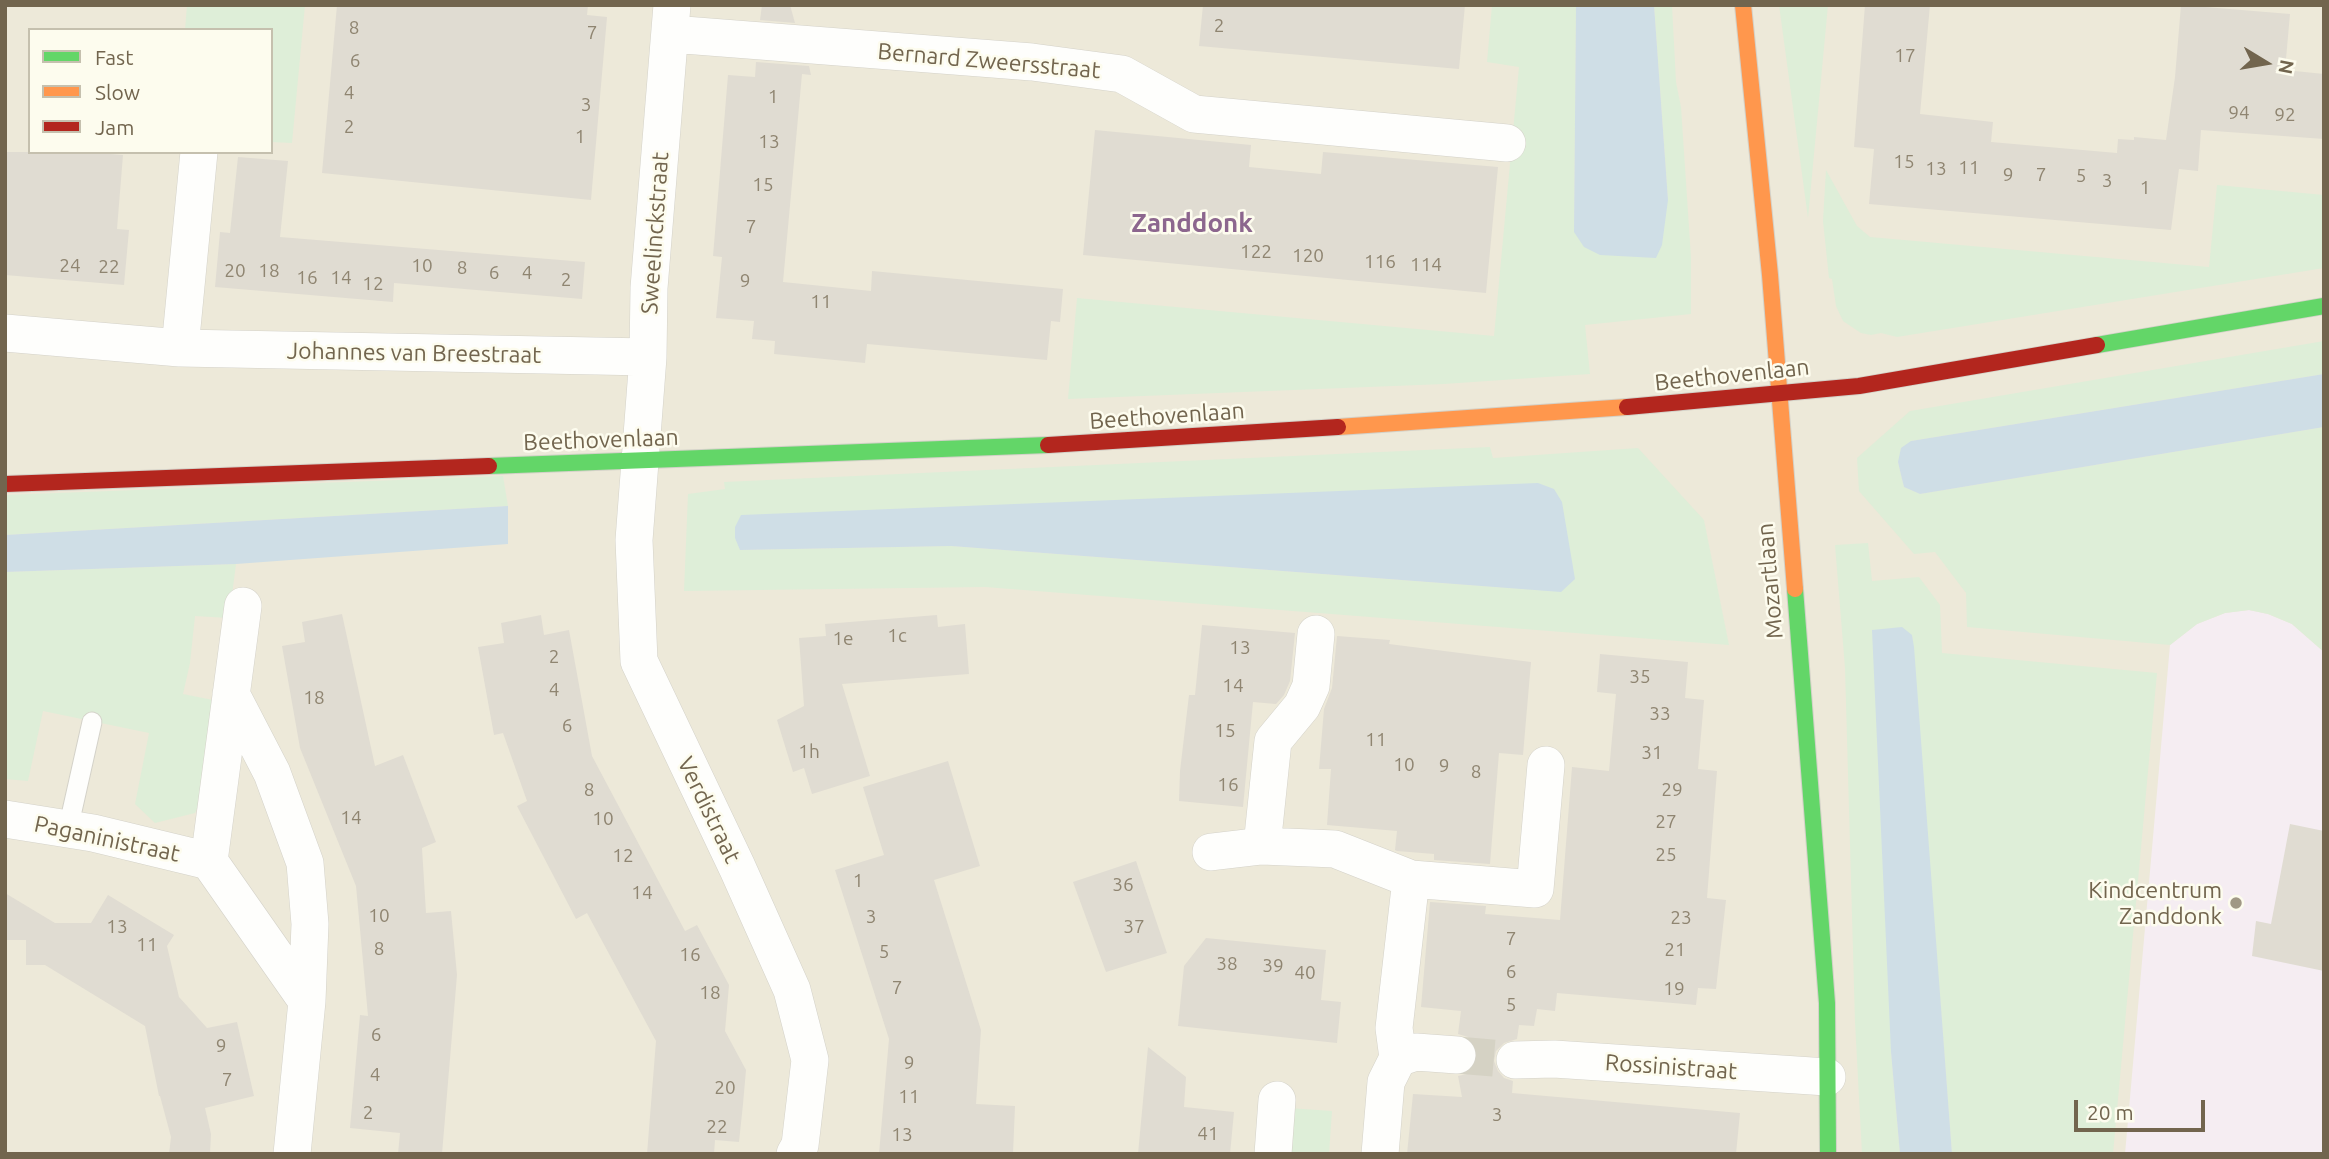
<!DOCTYPE html>
<style>
body{margin:0}
#map{position:relative;width:2329px;height:1159px;overflow:hidden;background:#f6f6ec;font-family:Ubuntu,sans-serif}
canvas{display:block}
.frame{position:absolute;inset:0;border:7px solid #72654e;pointer-events:none}
.legend{position:absolute;left:28px;top:28px;width:245px;height:126px;box-sizing:border-box;background:#fdfcee;border:2px solid #c5c0ae;margin:0;padding:9px 12px;list-style:none;font-size:21px;color:#72654e}
.legend li{display:flex;align-items:center;gap:14px;height:35px}
.legend b{width:35px;border:2px solid #c5c0ae}
.north{position:absolute;left:2231px;top:28px;width:70px;height:70px;-webkit-text-stroke:5px #fdfcee;paint-order:stroke;rotate:101deg;font-size:19px;font-weight:700;line-height:28px;text-align:center;color:#72654e}
.north::after{content:'';display:block;margin:auto;width:24px;height:32px;background:#72654e;clip-path:polygon(50% 0,100% 100%,50% 72%,0 100%)}
.scale{position:absolute;left:2074px;top:1100px;width:131px;height:32px;box-sizing:border-box;border:4px solid #72654e;border-top:0;padding-left:9px;font-size:21px;line-height:24px;white-space:nowrap;color:#72654e;-webkit-text-stroke:5px #fdfcee;paint-order:stroke}
</style>
<div id="map">
<canvas width="2329" height="1159"></canvas>
<div class="frame"></div>
<ul class="legend">
<li><b style="height:9px;background:#63d668"></b>Fast</li>
<li><b style="height:9px;background:#ff974d"></b>Slow</li>
<li><b style="height:9px;background:#b3261e"></b>Jam</li>
</ul>
<div class="north">N</div>
<div class="scale">20 m</div>
</div>
<script>
const g = document.querySelector('canvas').getContext('2d');
g.lineJoin = 'round';
function paint(path, color) { g.fillStyle = color; g.fill(path, 'evenodd'); }
const poly = rows => new Path2D(rows.map(r => 'M' + r).join(''));
function trace(path, color, width, dash) { g.strokeStyle = color; g.lineWidth = width; g.lineCap = dash ? 'butt' : 'round'; g.setLineDash(dash || []); g.stroke(path); }
function drawText(font, color, halo, rows, align = 'center') {
  g.font = font + ' Ubuntu,sans-serif'; g.lineWidth = 5; g.setLineDash([]); g.textBaseline = 'middle'; g.strokeStyle = halo; g.fillStyle = color; for (const [text, x, y, turn = 0] of rows) {
    g.save(); g.translate(x, y); g.rotate((+turn || 0) * Math.PI / 180); g.textAlign = isNaN(turn) ? turn : align; if (halo) g.strokeText(text, 0, 0); g.fillText(text, 0, 0); g.restore();
  }
}
paint(poly([
 [5,5,2324,5,2324,1154,5,1154],
 [30,30,271,30,271,152,30,152]
]), '#ede9d9');
paint(poly([
 [2249,610,2268,614,2292,624,2324,652,2324,1154,2125,1154,2170,645,2197,624,2225,613]
]), '#f5edf2');
paint(poly([
 [187,5,305,5,292,143,271,142,271,30,185,30],
 [1492,5,1576,5,1574,232,1668,200,1654,5,1672,5,1676,82,1681,107,1691,257,1691,314,1585,325,1590,374,1444,384,1068,399,1077,298,1494,336,1519,67,1487,62],
 [1779,5,1828,5,1808,218],
 [1826,170,1857,226,1870,237,2209,267,2217,185,2324,195,2324,268,1897,337,1881,333,1871,335,1861,333,1843,321,1836,306,1832,279,1829,278,1823,221],
 [2324,341,2324,374,1911,441,1898,462,1904,487,1920,494,2324,427,2324,652,2292,624,2268,614,2249,610,2225,613,2197,624,2170,645,1967,627,1966,593,1935,552,1914,554,1859,491,1857,458,1910,411],
 [1490,447,1493,458,1638,448,1704,520,1729,645,985,587,684,591,688,494,725,489,724,482],
 [735,527,1560,592,951,546,740,550],
 [503,476,508,506,5,535,5,495],
 [1868,543,1872,581,1919,577,1940,605,1942,653,2157,673,2113,1154,1952,1154,1912,635,1891,1052,1900,1154,1862,1154,1855,1022,1845,668,1835,545],
 [236,564,229,618,195,616,190,663,183,694,218,701,210,779,195,813,155,823,135,804,149,733,43,711,28,781,5,779,5,572],
 [1289,1108,1332,1111,1329,1154,1285,1154]
]), '#deeed8');
paint(poly([
 [1576,5,1654,5,1668,200,1662,245,1656,258,1600,255,1584,247,1574,232],
 [2324,374,2324,427,1920,494,1904,487,1902,479,1898,462,1901,448,1911,441],
 [1538,483,1554,489,1562,502,1575,579,1561,592,951,546,740,550,735,538,735,527,741,515],
 [508,506,508,544,236,564,5,572,5,535],
 [1902,627,1912,635,1914,647,1952,1154,1900,1154,1891,1052,1872,630]
]), '#cfdee6');
paint(poly([
 [337,5,588,5,587,15,607,17,591,200,322,173],
 [762,5,790,5,795,23,760,20],
 [1203,5,1465,5,1459,69,1199,46],
 [1865,5,1930,5,1920,114,1993,122,1991,142,2117,153,2118,139,2134,140,2134,137,2166,140,2175,77,2181,5,2290,14,2285,70,2324,74,2324,139,2201,130,2198,171,2179,169,2171,230,1869,204,1874,149,1854,147],
 [756,62,809,66,811,75,802,74,783,282,871,291,872,271,1063,289,1060,322,1051,321,1047,360,867,344,865,363,774,354,775,341,752,339,754,321,716,318,722,257,713,256,728,75,755,77],
 [1095,130,1251,145,1249,167,1321,174,1323,152,1498,167,1486,293,1083,255],
 [5,152,87,152,123,155,117,229,129,230,124,285,5,275],
 [238,157,288,161,280,237,585,262,582,299,394,283,393,302,215,287,220,232,230,233],
 [342,614,375,766,403,755,436,842,422,848,426,913,451,911,457,975,442,1154,398,1154,400,1133,350,1128,360,1015,368,1016,356,886,300,748,282,646,305,642,302,622],
 [541,615,544,635,569,630,592,756,685,931,697,925,729,985,725,1031,746,1070,743,1104,739,1142,715,1140,714,1154,647,1154,656,1041,587,913,576,919,517,806,527,801,503,733,494,735,478,647,504,643,501,623],
 [937,615,938,627,965,624,969,674,842,684,870,776,812,794,804,768,793,772,777,720,804,706,799,638,826,636,825,624],
 [1202,625,1295,633,1290,681,1284,695,1276,704,1253,702,1243,807,1179,801,1180,771,1189,695,1195,695],
 [1337,636,1390,640,1389,644,1531,662,1523,755,1499,753,1490,864,1434,860,1434,854,1397,851,1395,850,1397,831,1327,825,1331,769,1319,769,1324,709,1332,688],
 [1600,654,1688,662,1685,698,1704,700,1698,769,1717,771,1707,898,1726,900,1716,989,1698,988,1696,1005,1557,993,1555,1011,1537,1009,1534,1026,1519,1025,1517,1039,1504,1043,1496,1051,1494,1061,1498,1071,1504,1078,1513,1081,1512,1093,1740,1113,1736,1154,1407,1154,1413,1094,1462,1097,1458,1076,1467,1074,1474,1067,1478,1057,1476,1045,1468,1037,1458,1034,1461,1011,1421,1007,1430,902,1486,906,1485,914,1560,920,1572,767,1609,771,1616,694,1597,692],
 [948,761,980,866,934,880,981,1030,976,1104,1015,1106,1013,1154,879,1154,889,1039,835,870,884,855,863,787],
 [2290,824,2324,831,2324,971,2252,956,2256,921,2271,924],
 [1136,861,1167,953,1106,972,1073,882],
 [5,893,55,923,91,923,108,895,174,935,167,946,179,997,207,1028,237,1022,254,1096,205,1108,211,1134,210,1154,169,1154,171,1137,160,1096,159,1096,145,1026,45,965,26,965,26,940,5,940],
 [1206,938,1326,950,1321,1000,1341,1002,1337,1043,1178,1026,1184,966],
 [1148,1047,1186,1077,1184,1107,1234,1112,1230,1154,1138,1154]
]), '#e0dcd2');
trace(poly([
 [1457,1055,1515,1060]
]), '#d5d2c4', 37, [37, 18]);
const lane = poly([
 [68,829,92,722]
]);
const street = poly([
 [672,5,649,288,648,357,634,540,639,661,737,867,792,990,810,1060,800,1145,795,1154],
 [671,34,1032,62,1122,74,1194,114,1507,143],
 [5,333,180,348,648,357],
 [180,348,199,152],
 [243,606,209,861,307,1001,292,1154],
 [231,694,272,773,305,863,310,924,307,1001],
 [5,819,93,833,209,861],
 [1262,846,1273,741,1302,706,1311,686,1316,634],
 [1211,852,1262,846,1335,849,1411,879,1535,889,1546,765],
 [1398,1058,1416,1052,1457,1055],
 [1515,1060,1554,1059,1827,1077],
 [1273,1154,1277,1100],
 [1380,1154,1386,1082,1398,1058,1394,1028,1411,879]
]);
const fast = poly([
 [2097,345,2324,306],
 [489,466,1048,445],
 [1795,589,1827,1003,1828,1154]
]);
const slow = poly([
 [1743,5,1770,275,1795,589],
 [1338,427,1627,407]
]);
const jam = poly([
 [1627,407,1859,386,2097,345],
 [1048,445,1338,427],
 [5,484,489,466]
]);
trace(lane, '#d4d2c9', 21);
trace(street, '#d4d2c9', 38);
trace(fast, '#d3d1c8', 18);
trace(slow, '#d3d1c8', 18);
trace(jam, '#d3d1c8', 18);
trace(lane, '#fefefc', 19);
trace(street, '#fefefc', 37);
trace(fast, '#63d668', 16);
trace(slow, '#ff974d', 16);
trace(jam, '#b3261e', 16);
for (const [x, y, r, color] of [
 [2236,903,7,"#a09885"]
]) { const dot = new Path2D(); dot.arc(x, y, r, 0, 2 * Math.PI); g.fillStyle = color; g.fill(dot); trace(dot, '#fdfcee', 2.5); }
drawText('19px', '#8f8571', null, [
 ["2",1219,26],
 ["8",354,28],
 ["7",592,33],
 ["17",1905,56],
 ["6",355,61],
 ["4",349,93],
 ["1",773,97],
 ["3",586,105],
 ["94",2239,113],
 ["92",2285,115],
 ["2",349,127],
 ["1",580,137],
 ["13",769,142],
 ["15",1904,162],
 ["11",1969,168],
 ["13",1936,169],
 ["9",2008,175],
 ["7",2041,175],
 ["5",2081,176],
 ["3",2107,181],
 ["15",763,185],
 ["1",2145,188],
 ["7",751,227],
 ["122",1256,252],
 ["120",1308,256],
 ["116",1380,262],
 ["114",1426,265],
 ["24",70,266],
 ["10",422,266],
 ["22",109,267],
 ["8",462,268],
 ["20",235,271],
 ["18",269,271],
 ["6",494,273],
 ["4",527,273],
 ["16",307,278],
 ["14",341,278],
 ["2",566,280],
 ["9",745,281],
 ["12",373,284],
 ["11",821,302],
 ["1c",897,636],
 ["1e",843,639],
 ["13",1240,648],
 ["2",554,657],
 ["35",1640,677],
 ["14",1233,686],
 ["4",554,690],
 ["18",314,698],
 ["33",1660,714],
 ["6",567,726],
 ["15",1225,731],
 ["11",1376,740],
 ["1h",809,752],
 ["31",1652,753],
 ["10",1404,765],
 ["9",1444,766],
 ["8",1476,772],
 ["16",1228,785],
 ["8",589,790],
 ["29",1672,790],
 ["14",351,818],
 ["10",603,819],
 ["27",1666,822],
 ["25",1666,855],
 ["12",623,856],
 ["1",858,881],
 ["36",1123,885],
 ["14",642,893],
 ["10",379,916],
 ["3",871,917],
 ["23",1681,918],
 ["13",117,927],
 ["37",1134,927],
 ["7",1511,939],
 ["11",147,945],
 ["8",379,949],
 ["21",1675,950],
 ["5",884,952],
 ["16",690,955],
 ["38",1227,964],
 ["39",1273,966],
 ["6",1511,972],
 ["40",1305,973],
 ["7",897,988],
 ["19",1674,989],
 ["18",710,993],
 ["5",1511,1005],
 ["6",376,1035],
 ["9",221,1046],
 ["9",909,1063],
 ["4",375,1075],
 ["7",227,1080],
 ["20",725,1088],
 ["11",909,1097],
 ["2",368,1113],
 ["3",1497,1115],
 ["22",717,1127],
 ["41",1208,1134],
 ["13",902,1135]
]);
drawText('23px', '#72654e', '#fdfcee', [
 ["Bernard Zweersstraat",989,61,5],
 ["Sweelinckstraat",655,233,-86],
 ["Johannes van Breestraat",414,353,1],
 ["Beethovenlaan",1732,375,-6],
 ["Beethovenlaan",1167,416,-4],
 ["Beethovenlaan",601,440,-2],
 ["Mozartlaan",1770,581,-95],
 ["Verdistraat",709,810,64],
 ["Paganinistraat",107,839,12],
 ["Rossinistraat",1671,1067,4]
]);
drawText('23px', '#72654e', '#fdfcee', [
 ["Kindcentrum",2222,890],
 ["Zanddonk",2222,916]
], 'right');
drawText('bold 26px', '#8c668e', '#fdfcee', [
 ["Zanddonk",1192,223]
]);
</script>
